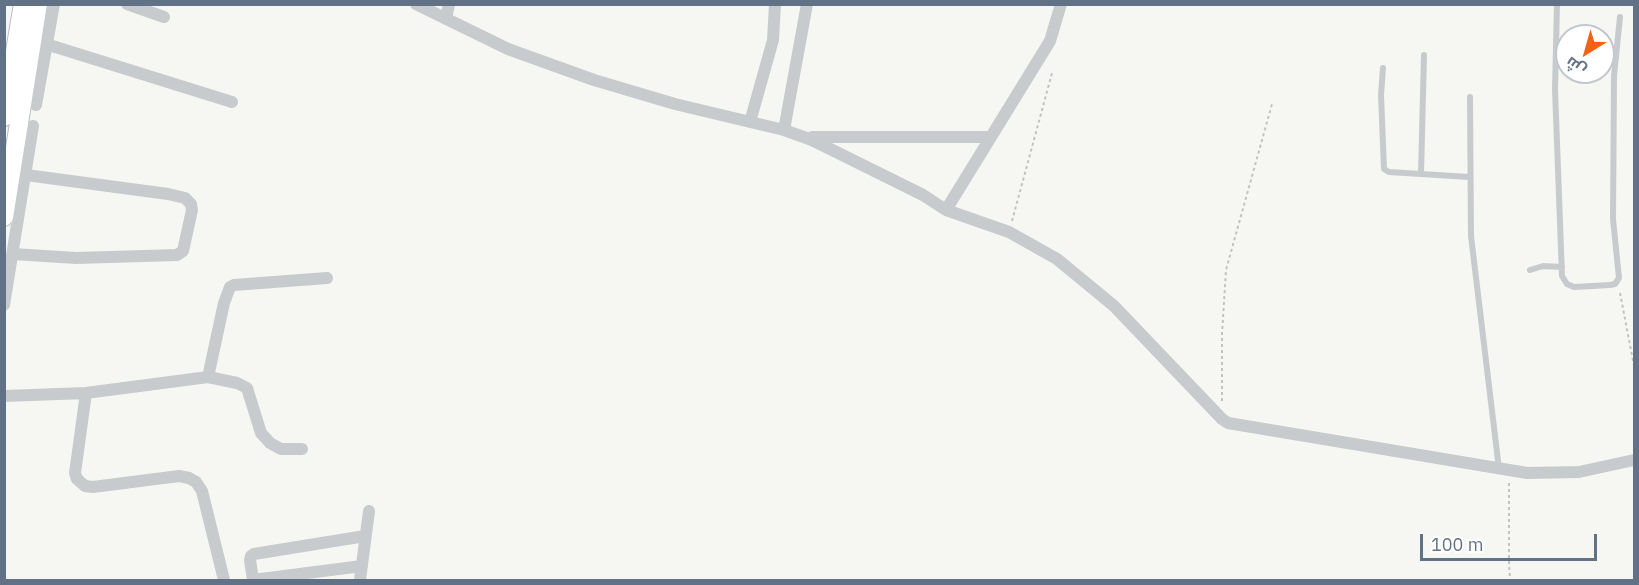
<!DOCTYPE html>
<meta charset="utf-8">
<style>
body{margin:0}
#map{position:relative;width:1639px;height:585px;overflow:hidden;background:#f6f6f2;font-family:"IBM Plex Sans",Cairo,sans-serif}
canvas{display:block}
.frame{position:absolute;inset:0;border:6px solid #627286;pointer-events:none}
.north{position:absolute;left:1555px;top:24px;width:60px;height:60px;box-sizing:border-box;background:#fff;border:2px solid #c0c7cf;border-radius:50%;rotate:217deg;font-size:16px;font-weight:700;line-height:24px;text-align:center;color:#627286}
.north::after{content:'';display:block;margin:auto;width:21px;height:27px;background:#f26317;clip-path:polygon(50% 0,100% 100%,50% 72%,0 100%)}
.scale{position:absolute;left:1420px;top:534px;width:177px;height:27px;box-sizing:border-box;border:3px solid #627286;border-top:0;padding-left:8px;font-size:18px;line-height:21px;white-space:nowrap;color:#627286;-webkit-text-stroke:4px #fff;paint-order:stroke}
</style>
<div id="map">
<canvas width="1639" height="585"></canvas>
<div class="frame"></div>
<div class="north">ش</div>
<div class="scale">100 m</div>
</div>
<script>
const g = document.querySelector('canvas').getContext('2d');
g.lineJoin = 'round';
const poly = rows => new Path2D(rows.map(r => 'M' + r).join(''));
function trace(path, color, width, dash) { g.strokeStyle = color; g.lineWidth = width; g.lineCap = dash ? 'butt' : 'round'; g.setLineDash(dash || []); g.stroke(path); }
const secondary = poly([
 [4,117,23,4],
 [4,217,38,4]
]);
trace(secondary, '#b9bdc3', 20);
trace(poly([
 [1012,221,1052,73],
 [1620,293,1634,366],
 [1222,401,1222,334,1226,270,1272,104],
 [1509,483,1509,562,1510,580]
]), '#c0c2c4', 2, [3, 3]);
trace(poly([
 [1557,4,1555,89,1562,276,1567,284,1574,287,1610,285,1615,284,1619,278,1613,219,1614,76,1620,17],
 [1383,68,1381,95,1384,169,1389,172,1469,177],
 [1470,97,1471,236,1499,469],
 [1421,174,1424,55],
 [1530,270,1543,266,1562,267]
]), '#c8cbce', 6);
trace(poly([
 [127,4,164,17],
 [416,4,508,49,594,80,675,104,784,130,812,140,923,195,946,210,1009,232,1057,259,1114,306,1222,419,1228,423,1527,473,1579,472,1634,460],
 [446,19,449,4],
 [33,40,232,102],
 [36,105,54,4],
 [750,122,773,40,775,4],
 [784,130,807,4],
 [812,137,991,137],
 [946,210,1050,41,1061,4],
 [13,254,76,258,177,255,183,251,192,210,191,204,185,198,168,194,26,175],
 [4,305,33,126],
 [208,377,224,303,230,287,234,285,327,278],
 [86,393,75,473,77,479,85,486,93,487,179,476,189,478,196,482,202,491,224,580],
 [4,396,86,393,208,377,237,383,247,388,261,433,270,443,281,449,302,449],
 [362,566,253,580,250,560,251,556,254,554,365,536],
 [360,580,369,511]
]), '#c8cbce', 12);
trace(secondary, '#fff', 18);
</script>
